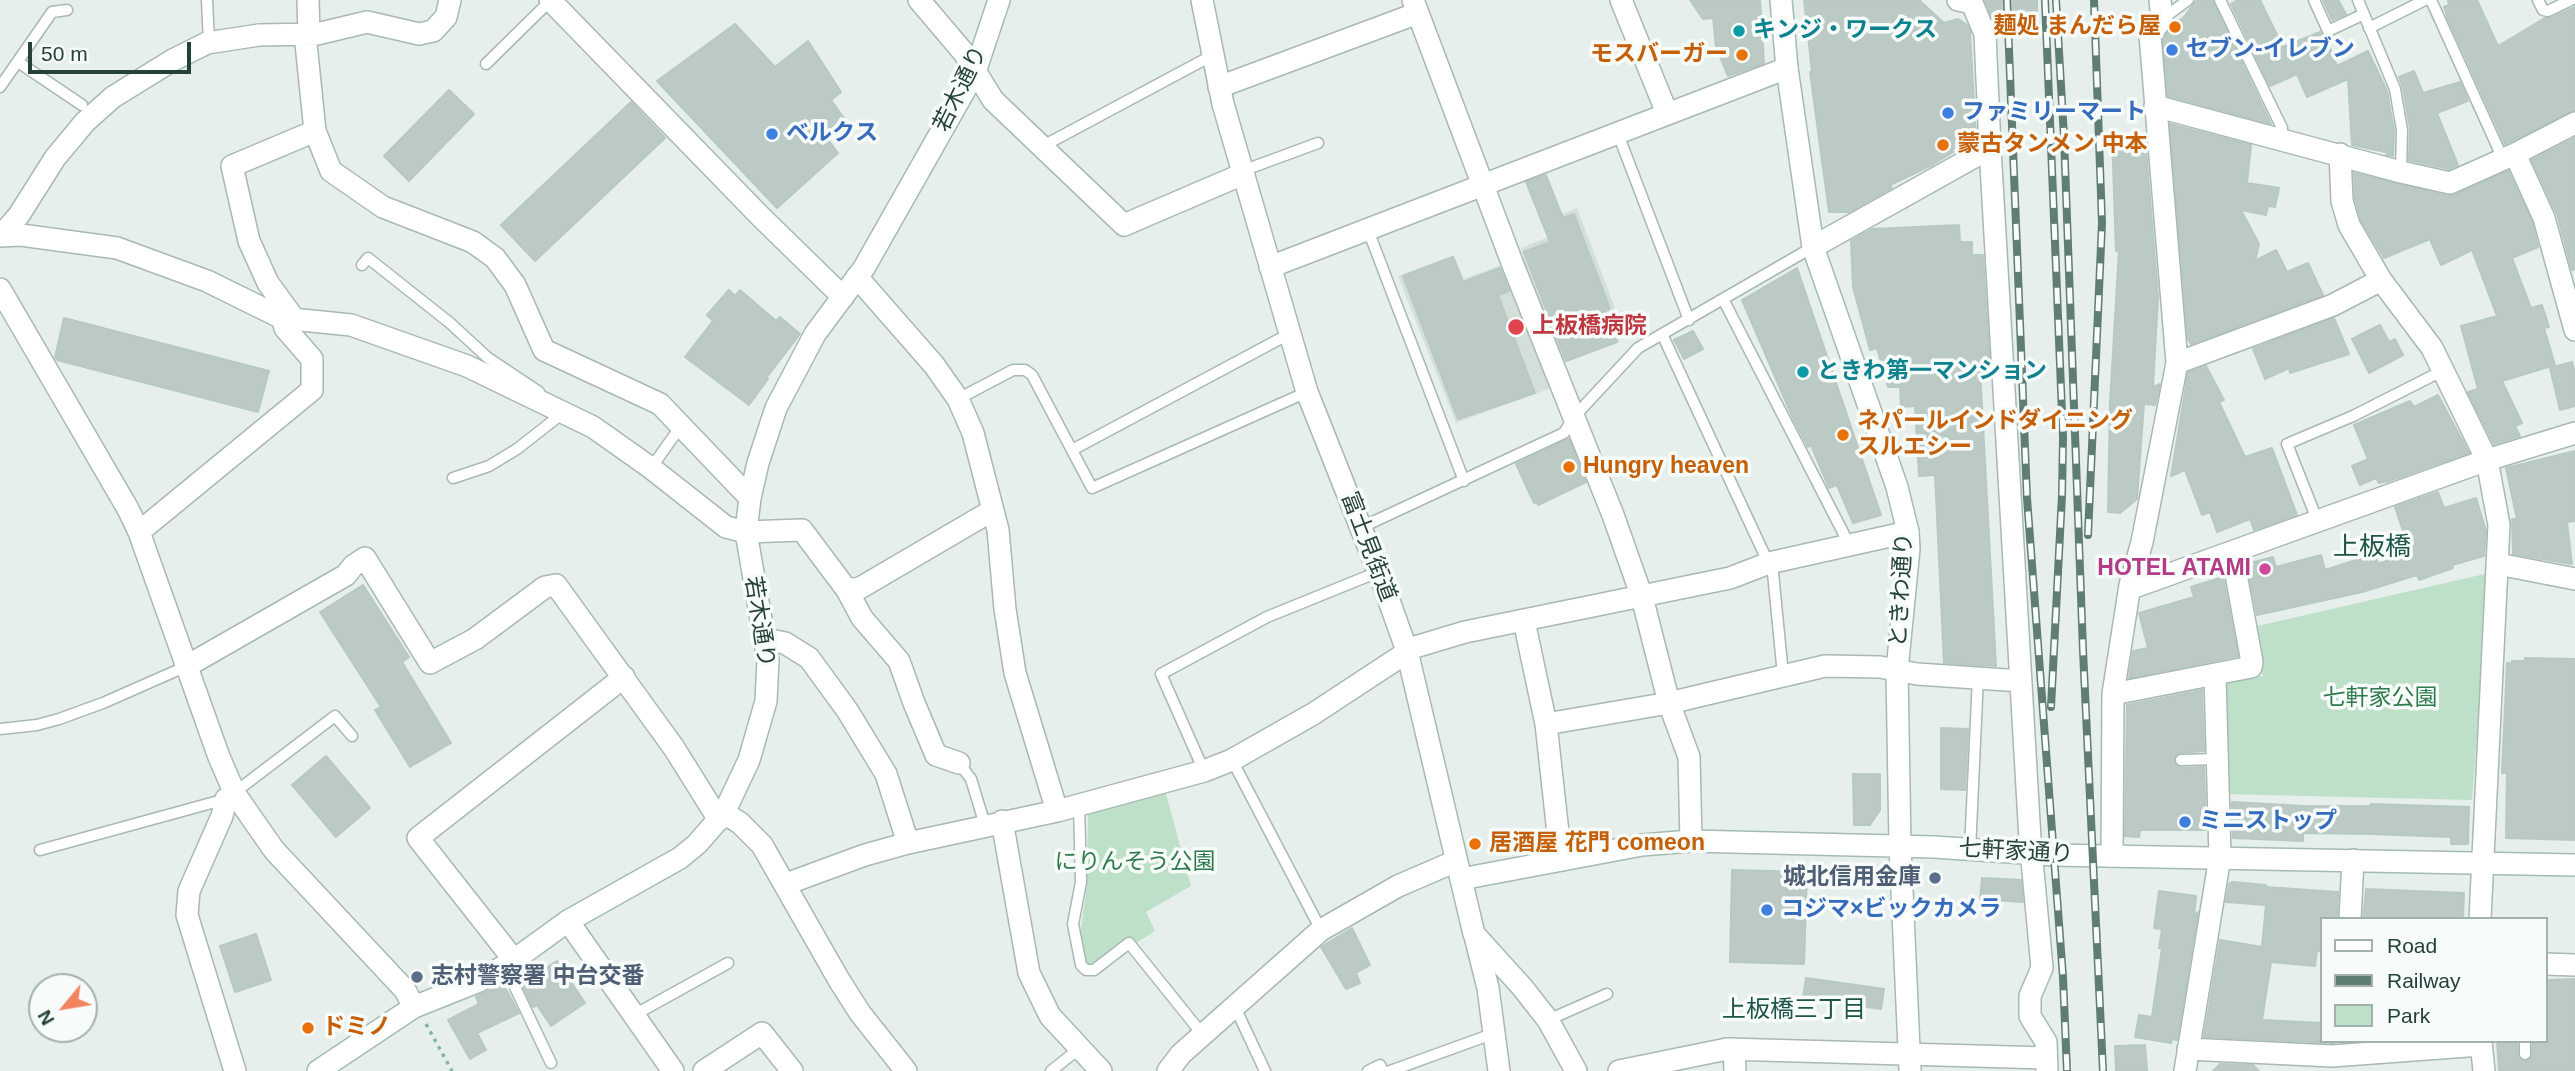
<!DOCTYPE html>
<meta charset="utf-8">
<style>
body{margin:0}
#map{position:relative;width:2575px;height:1071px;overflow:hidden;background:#e6efeb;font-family:Helvetica,sans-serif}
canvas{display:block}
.legend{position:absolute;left:2320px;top:917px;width:228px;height:126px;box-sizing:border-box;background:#f7fbf9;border:2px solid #a3b1ad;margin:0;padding:9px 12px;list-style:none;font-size:21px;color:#24423a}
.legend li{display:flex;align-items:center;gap:14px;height:35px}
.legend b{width:35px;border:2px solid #a3b1ad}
.north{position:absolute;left:28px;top:973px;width:70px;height:70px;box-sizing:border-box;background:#f7fbf9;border:2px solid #a3b1ad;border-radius:50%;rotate:240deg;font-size:19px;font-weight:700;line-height:28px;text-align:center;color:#24423a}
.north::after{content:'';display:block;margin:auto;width:24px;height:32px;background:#f4845f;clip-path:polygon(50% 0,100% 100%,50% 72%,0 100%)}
.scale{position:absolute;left:28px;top:42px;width:163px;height:32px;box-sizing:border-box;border:4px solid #24423a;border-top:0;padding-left:9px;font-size:21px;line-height:24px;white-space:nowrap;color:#24423a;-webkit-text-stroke:5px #f7fbf9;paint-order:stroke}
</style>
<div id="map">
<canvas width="2575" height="1071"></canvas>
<ul class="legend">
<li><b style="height:9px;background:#fff"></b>Road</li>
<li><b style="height:9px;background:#5f7d75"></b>Railway</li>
<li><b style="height:19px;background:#bfe0c8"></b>Park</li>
</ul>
<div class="north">N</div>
<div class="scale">50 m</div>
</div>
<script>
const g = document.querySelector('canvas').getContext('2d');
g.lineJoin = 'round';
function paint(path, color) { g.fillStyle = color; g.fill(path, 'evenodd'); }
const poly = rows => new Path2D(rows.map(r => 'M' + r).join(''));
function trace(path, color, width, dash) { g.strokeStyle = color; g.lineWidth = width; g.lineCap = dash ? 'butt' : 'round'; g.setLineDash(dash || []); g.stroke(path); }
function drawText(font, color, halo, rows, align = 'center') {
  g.font = font + ' Helvetica,"Noto Sans JP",sans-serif'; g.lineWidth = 7; g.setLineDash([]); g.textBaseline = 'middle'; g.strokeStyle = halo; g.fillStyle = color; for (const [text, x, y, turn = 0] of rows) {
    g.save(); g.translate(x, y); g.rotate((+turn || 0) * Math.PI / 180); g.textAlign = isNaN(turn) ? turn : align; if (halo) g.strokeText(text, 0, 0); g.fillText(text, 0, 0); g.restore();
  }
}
paint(poly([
 [1577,208,1615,308,1609,312,1620,342,1545,369,1551,388,1456,423,1398,276,1454,255,1464,279,1523,257,1521,248,1551,236,1545,221]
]), '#d4dfda');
paint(poly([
 [2489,573,2472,800,2223,794,2218,678,2263,676,2253,627],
 [1165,790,1191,886,1146,912,1155,931,1136,943,1130,937,1093,965,1086,963,1082,953,1081,929,1087,886,1088,811]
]), '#bfe0c8');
const building = poly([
 [1690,0,1760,0,1764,63,1728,76,1716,47,1713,18,1703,19,1690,0],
 [1804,0,1919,0,1944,23,1958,19,1967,25,1970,31,1976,138,1932,165,1890,185,1892,188,1849,212,1829,212,1810,72,1812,72,1804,0],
 [1985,0,2037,0,2037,13,1992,17,1985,0],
 [2197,0,2212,0,2271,124,2168,96,2163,39,2173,24,2183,18,2197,0],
 [2238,0,2260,0,2283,47,2320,32,2326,38,2337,66,2368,51,2387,91,2394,131,2393,156,2386,155,2390,153,2352,145,2348,79,2307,97,2297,74,2270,86,2231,4,2238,0],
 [2323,0,2338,0,2346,14,2332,20,2323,0],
 [2448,0,2477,0,2498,46,2545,18,2551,18,2575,7,2575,110,2505,144,2448,19,2444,7,2449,5,2448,0],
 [735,24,775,67,808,41,841,92,831,100,846,121,826,137,838,153,777,208,657,81,735,24],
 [2414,71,2423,93,2460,82,2468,101,2437,113,2458,165,2449,169,2409,160,2410,129,2403,88,2399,77,2414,71],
 [449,90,474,114,409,181,384,156,449,90],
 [631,102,665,138,535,261,501,225,631,102],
 [2170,124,2251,145,2247,183,2279,188,2275,207,2268,206,2266,215,2241,210,2259,244,2255,261,2276,250,2287,272,2308,263,2323,295,2191,344,2188,339,2170,124],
 [2145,136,2158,297,2153,387,2160,384,2155,405,2144,404,2137,499,2120,513,2108,512,2110,402,2119,250,2116,251,2112,137,2145,136],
 [2575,138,2575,269,2572,270,2557,214,2532,160,2575,138],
 [2508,171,2532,222,2538,247,2512,258,2531,308,2542,305,2549,327,2544,328,2555,365,2502,381,2522,423,2515,426,2520,436,2494,444,2468,392,2478,389,2461,326,2497,316,2472,250,2441,265,2430,239,2384,258,2361,220,2355,199,2354,173,2448,196,2455,195,2508,171],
 [1546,175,1563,218,1574,214,1610,309,1605,310,1617,342,1566,361,1524,252,1550,242,1526,182,1546,175],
 [1959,225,1960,242,1972,242,1972,255,1983,255,1990,368,1980,369,1996,666,1944,663,1935,475,1919,476,1915,406,1901,407,1900,387,1888,387,1877,348,1870,350,1853,287,1851,241,1872,229,1959,225],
 [1453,257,1463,282,1500,268,1509,291,1498,295,1535,393,1458,419,1403,276,1453,257],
 [1797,268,1881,515,1853,523,1837,485,1829,488,1811,445,1808,447,1792,416,1742,300,1797,268],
 [729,290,735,296,740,290,776,321,780,317,800,334,766,378,768,379,749,405,685,357,713,321,707,315,729,290],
 [64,318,269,371,258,412,57,360,55,357,64,318],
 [2334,318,2349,354,2290,373,2289,368,2265,379,2253,349,2334,318],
 [2380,325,2389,342,2395,339,2403,355,2369,373,2352,339,2380,325],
 [1693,331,1703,349,1684,359,1674,340,1693,331],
 [2572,362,2575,373,2575,406,2560,410,2550,368,2572,362],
 [2206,366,2224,400,2219,402,2245,457,2272,448,2297,515,2254,530,2250,519,2217,532,2210,512,2202,515,2185,470,2171,476,2188,373,2206,366],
 [2438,395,2469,453,2386,482,2386,481,2379,483,2376,478,2360,485,2352,466,2368,459,2354,425,2410,401,2414,407,2438,395],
 [1569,439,1586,482,1538,505,1537,502,1534,503,1516,464,1569,439],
 [2575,451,2575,521,2567,522,2572,564,2513,554,2512,519,2517,519,2506,468,2575,451],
 [2438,492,2444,508,2476,498,2486,531,2484,556,2452,565,2453,568,2419,580,2417,575,2362,592,2257,615,2248,568,2255,566,2254,562,2273,557,2276,567,2321,555,2325,570,2375,554,2378,564,2410,552,2395,507,2438,492],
 [2223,577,2238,656,2129,678,2133,651,2148,648,2139,613,2194,597,2191,587,2223,577],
 [363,585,409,657,402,662,451,743,410,767,375,710,381,707,320,612,363,585],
 [2525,658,2575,659,2575,840,2506,838,2507,773,2502,773,2507,663,2512,664,2512,661,2525,661,2525,658],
 [2202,690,2204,751,2178,753,2173,761,2181,768,2204,767,2206,830,2140,830,2139,837,2125,836,2127,705,2202,690],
 [1941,728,1968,729,1965,790,1941,789,1941,728],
 [326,756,370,808,336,837,292,785,326,756],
 [1853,774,1880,774,1880,810,1870,825,1854,825,1853,774],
 [2232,802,2304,806,2371,806,2371,804,2469,807,2468,844,2451,844,2451,837,2371,834,2303,833,2303,841,2233,838,2232,802],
 [1732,870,1807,872,1804,964,1730,962,1732,870],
 [1982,878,2021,880,2023,902,1980,899,1982,878],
 [2232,882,2266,885,2266,887,2338,892,2337,919,2321,919,2321,951,2317,950,2315,966,2271,962,2262,1020,2321,1023,2321,1041,2334,1043,2204,1037,2220,940,2262,947,2266,905,2226,902,2229,884,2232,882],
 [2366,889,2464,893,2463,919,2363,919,2366,889],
 [2159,891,2196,896,2194,916,2198,912,2177,1040,2172,1039,2171,1043,2135,1037,2139,1015,2152,1017,2162,948,2159,948,2162,929,2154,928,2159,891],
 [1352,928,1370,965,1356,973,1360,983,1346,989,1321,947,1352,928],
 [256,934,271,980,235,992,220,946,256,934],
 [557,961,585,1003,551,1026,537,1005,533,1007,522,984,557,961],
 [1806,978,1884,989,1881,1009,1803,998,1806,978],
 [2575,979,2575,1071,2499,1071,2497,1041,2517,1041,2518,1057,2524,1062,2532,1057,2533,1041,2545,1041,2545,980,2575,979],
 [503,984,519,1013,477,1033,486,1050,470,1059,448,1020,479,1004,476,997,503,984],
 [2145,1045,2147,1071,2116,1071,2115,1046,2145,1045],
 [2220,1064,2253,1065,2259,1071,2213,1071,2220,1064]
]);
paint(building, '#bbcac4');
trace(building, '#b8c9c2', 2);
const lane = poly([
 [207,0,209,43],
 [2220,0,2282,128,2281,138],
 [2314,0,2328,31,2364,14],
 [2358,0,2395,89,2402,130,2401,172],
 [2431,0,2503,159],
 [2538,0,2543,10,2548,11,2571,0],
 [2162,19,2188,0],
 [2369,28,2425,0],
 [18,62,82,105],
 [486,64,551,0],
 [0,87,52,12,67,10],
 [1618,134,1689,320],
 [1043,146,1213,55],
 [1242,171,1318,143],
 [1368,230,1464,481],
 [362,265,368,258,450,323,488,358,539,392],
 [1723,299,1849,544],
 [1662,334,1773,573,1783,675],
 [958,399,1013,370,1025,370,1032,375,1092,488,1307,392],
 [1072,450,1289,334],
 [651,468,681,426],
 [453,478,489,466,517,449,563,413],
 [2318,522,2287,444,2353,416,2442,371],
 [1360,528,1564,433,1573,418,1638,348,1813,247],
 [0,729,37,725,59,719,103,703,187,666],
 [1232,760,1321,930],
 [2181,760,2217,759],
 [959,763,971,779,985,825],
 [1204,771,1161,674,1267,617,1378,572],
 [1079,804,1081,882,1073,924,1081,965,1086,970,1094,970,1129,943,1203,1035],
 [40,850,226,799,335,716,352,736],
 [1970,850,1978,677],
 [505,966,551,1063],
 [1235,1007,1265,1071],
 [634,1015,728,963],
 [1548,1020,1607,994],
 [2525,1041,2525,1054],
 [1051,1071,1080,1048],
 [1368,1071,1380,1065,1383,1071],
 [1390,1071,1495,1033]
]);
const street = poly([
 [308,0,309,34],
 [550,0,760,216,843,297],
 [919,0,964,53,993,100,1124,225,1243,174],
 [1202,0,1223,104,1307,392,1382,581,1407,651,1474,934,1522,987,1548,1020,1576,1071],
 [1413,0,1513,265,1613,515,1642,597,1669,703,1689,757,1691,841],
 [1621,0,1667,113],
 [1958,0,1972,3,1985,34,1990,148,2030,839,2042,968,2030,996,2030,1016,2046,1042,2047,1071],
 [305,34,315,131,331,171,383,207,473,242,495,258,515,285,544,350,660,404,750,498],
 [1219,87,1418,13],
 [2155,106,2401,172,2450,183,2515,154,2575,123],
 [2340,154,2342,201,2349,225,2381,280,2432,348,2487,460,2499,525,2480,919],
 [2515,154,2544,218,2575,330],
 [0,236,21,235,117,248,207,281,282,318,351,325,467,366,593,427,651,468,726,527,746,532,802,530,847,590,860,588,993,510],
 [1,236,19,215,55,158,85,122,113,97,173,60,207,43,259,35,317,34,367,22,419,34,433,31,446,17,450,0],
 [1813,247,1990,148],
 [1270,267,1787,68],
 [857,277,934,365,958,399,973,433,998,530,1005,609,1015,673,1057,811],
 [0,289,128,509,139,532,219,757,235,794,274,850,405,990,414,1007],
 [295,320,268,283,249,241,232,166,315,131],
 [2177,363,2333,305,2381,280],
 [139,532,312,390,312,359,285,328,282,318],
 [2498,564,2575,579],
 [2130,585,2137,586,2487,460,2575,433],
 [847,590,862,618,899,661,914,703,936,755,959,763],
 [1524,621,1546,724,1561,860],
 [765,639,785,643,809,658,847,710,886,774,908,843],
 [187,666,346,575,353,566,365,558,430,663,475,639,545,587,556,585,674,748,719,820],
 [2113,694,2251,667,2252,662,2232,552],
 [1546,724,1669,703,1825,666,1880,667,1917,674,2021,681],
 [226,799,222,816,189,891,187,915,235,1071],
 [724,813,740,823,762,845,839,980,860,1013,906,1071],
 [1002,821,1029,973,1050,1016,1101,1071],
 [2112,856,2113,694,2130,585,2142,542,2177,363,2150,35,2162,19,2160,0],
 [786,884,865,855,908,843,1057,811,1204,771,1232,760,1313,714,1415,647,1465,632,1730,578,1769,563,1908,532],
 [2350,919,2353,860],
 [568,921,673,1071],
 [1475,936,1488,988,1499,1071],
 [514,960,418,838,624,677],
 [2545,964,2575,965],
 [2481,1041,2484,1071],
 [1734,1049,1735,1071],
 [2188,1049,2332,1056,2481,1045],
 [704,1071,762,1033,792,1071],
 [1168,1071,1181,1054,1321,930,1398,886,1456,861],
 [1619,1071,1727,1049,2046,1058],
 [2185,1071,2220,857,2215,675]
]);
const secondary = poly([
 [1781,0,1787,68,1813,247,1897,487,1908,532,1909,549,1897,670,1900,846,1910,1071],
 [1461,879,1642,845,1691,841,1934,847,2054,855,2575,865],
 [318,1071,414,1007,479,981,514,960,568,921,680,858,697,844,724,813,749,760,766,701,768,660,746,532,750,498,758,463,776,408,815,334,864,268,975,72,999,0]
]);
trace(lane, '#a8b8b2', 13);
trace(street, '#a8b8b2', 24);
trace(secondary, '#a4bbb3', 24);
trace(poly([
 [426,1024,452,1071]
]), '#86b3a5', 3.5, [3.5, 5]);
trace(lane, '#fff', 10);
trace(street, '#fff', 21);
trace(secondary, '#fff', 21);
const rail = poly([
 [2007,0,2027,498,2063,977,2067,1071],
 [2045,0,2063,437,2062,495,2051,707],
 [2056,0,2064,137,2083,650,2103,1071],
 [2088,535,2102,223,2094,0]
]);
trace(rail, '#5f7d75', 8);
trace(rail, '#f7fbf9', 5, [16]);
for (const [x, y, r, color] of [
 [2175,27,7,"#e8710a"],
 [1739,31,7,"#0f9aa8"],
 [2172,50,7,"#3f7fe0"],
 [1742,55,7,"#e8710a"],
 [1948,113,7,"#3f7fe0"],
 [772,134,7,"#3f7fe0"],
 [1943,145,7,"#e8710a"],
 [1516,327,9,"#e0444e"],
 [1803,372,7,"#0f9aa8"],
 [1843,435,7,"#e8710a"],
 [1569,467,7,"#e8710a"],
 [2265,569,7,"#d1479c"],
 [2185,822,7,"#3f7fe0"],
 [1475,844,7,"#e8710a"],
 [1935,878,7,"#5c6f8a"],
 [1767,910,7,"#3f7fe0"],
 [417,977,7,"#5c6f8a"],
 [308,1028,7,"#e8710a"]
]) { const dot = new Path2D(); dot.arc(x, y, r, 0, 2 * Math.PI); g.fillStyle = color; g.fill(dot); trace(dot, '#f7fbf9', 2.5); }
drawText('bold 23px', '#c56008', '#f7fbf9', [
 ["麺処 まんだら屋",2161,27,"right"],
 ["モスバーガー",1728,55,"right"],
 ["蒙古タンメン 中本",1957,145],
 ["ネパールインドダイニング",1857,422],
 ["スルエシー",1857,448],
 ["Hungry heaven",1583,467],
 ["居酒屋 花門 comeon",1489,844],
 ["ドミノ",322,1028]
], 'left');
drawText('bold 23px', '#0d838f', '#f7fbf9', [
 ["キンジ・ワークス",1753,31],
 ["ときわ第一マンション",1817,372]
], 'left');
drawText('bold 23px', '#366cbe', '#f7fbf9', [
 ["セブン-イレブン",2186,50],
 ["ファミリーマート",1962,113],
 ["ベルクス",786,134],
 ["ミニストップ",2199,822],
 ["コジマ×ビックカメラ",1781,910]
], 'left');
drawText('23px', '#24423a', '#f7fbf9', [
 ["若木通り",961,89,-64],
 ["富士見街道",1368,547,69],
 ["ときわ通り",1902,590,-87],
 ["若木通り",759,622,81],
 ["七軒家通り",2016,852,3]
]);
drawText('bold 23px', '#be3a42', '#f7fbf9', [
 ["上板橋病院",1532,327]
], 'left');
drawText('bold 23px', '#b23c85', '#f7fbf9', [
 ["HOTEL ATAMI",2251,569]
], 'right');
drawText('23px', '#2d7a4b', '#f7fbf9', [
 ["七軒家公園",2380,699],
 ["にりんそう公園",1135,863]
]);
drawText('bold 23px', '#4e5e75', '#f7fbf9', [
 ["城北信用金庫",1921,878],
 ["志村警察署 中台交番",431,977,"left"]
], 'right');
drawText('24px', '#1f5548', '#f7fbf9', [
 ["上板橋三丁目",1794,1010]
]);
drawText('26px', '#1f5548', '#f7fbf9', [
 ["上板橋",2372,548]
]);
</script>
